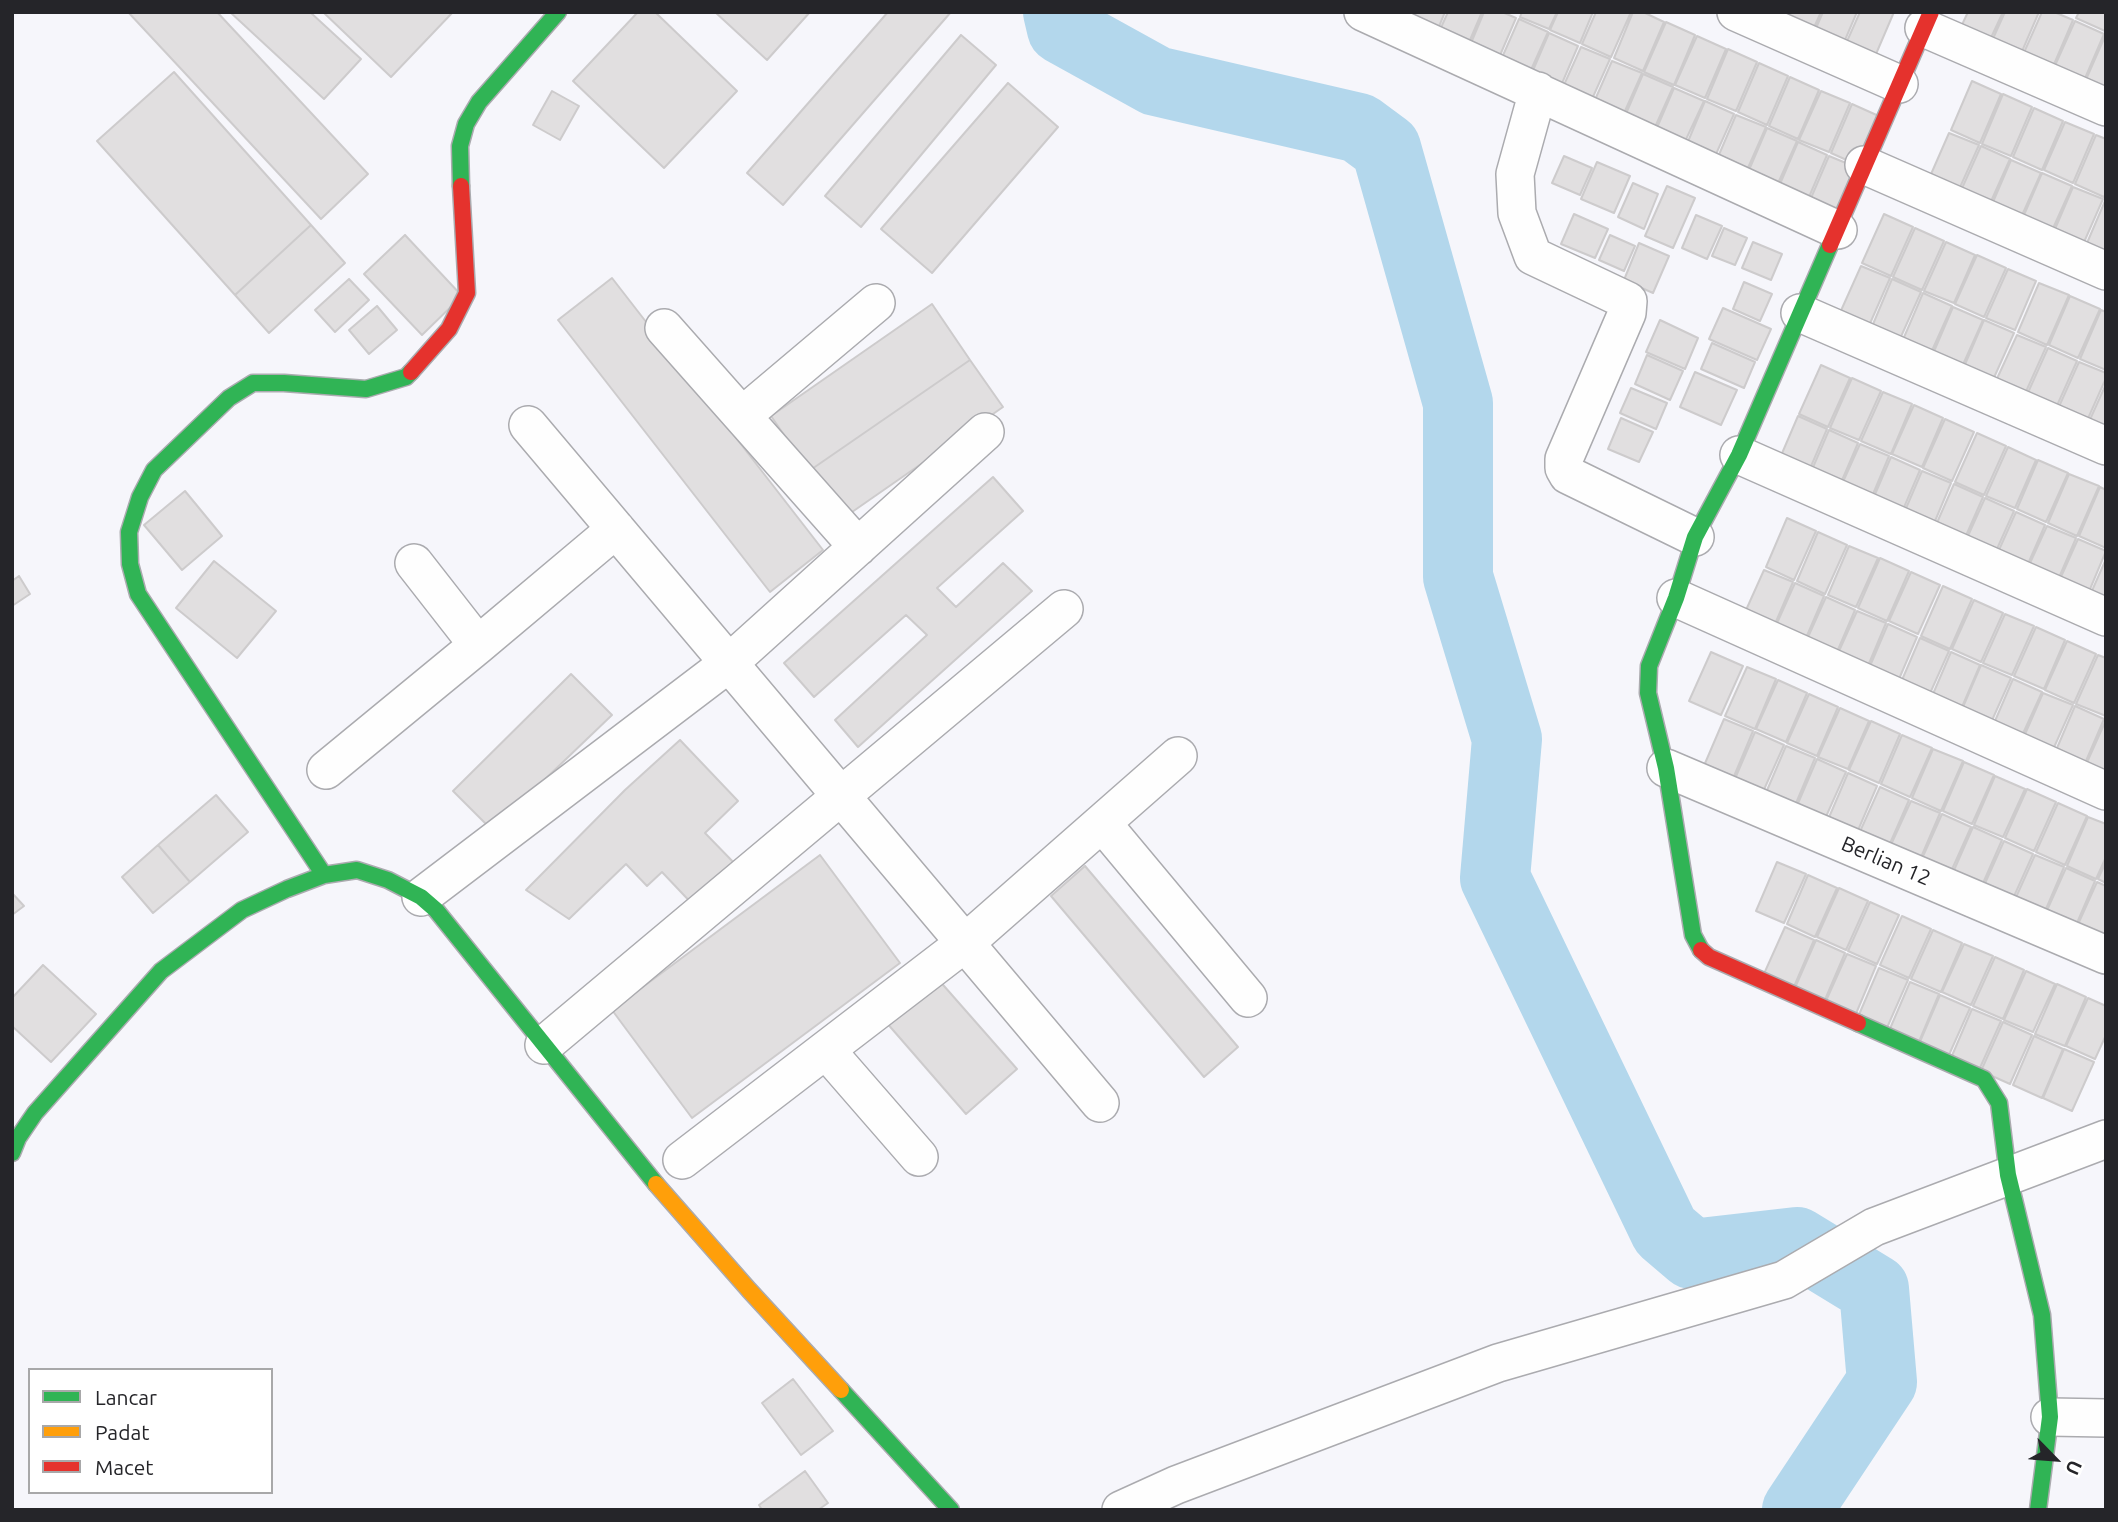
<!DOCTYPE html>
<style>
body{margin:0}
#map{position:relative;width:2118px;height:1522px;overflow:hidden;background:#f6f6fb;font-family:Ubuntu,sans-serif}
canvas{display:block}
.frame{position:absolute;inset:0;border:14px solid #252529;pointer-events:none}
.legend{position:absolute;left:28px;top:1368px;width:245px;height:126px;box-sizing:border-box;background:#fff;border:2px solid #a8a8a9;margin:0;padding:9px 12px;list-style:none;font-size:21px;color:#252529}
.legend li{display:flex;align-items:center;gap:14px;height:35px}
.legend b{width:35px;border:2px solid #a8a8a9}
.north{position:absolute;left:2020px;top:1424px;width:70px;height:70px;-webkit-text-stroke:5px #fff;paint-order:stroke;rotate:115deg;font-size:19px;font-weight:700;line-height:28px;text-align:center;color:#252529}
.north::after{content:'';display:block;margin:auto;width:24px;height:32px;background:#252529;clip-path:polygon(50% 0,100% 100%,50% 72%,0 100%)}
</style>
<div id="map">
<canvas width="2118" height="1522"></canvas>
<div class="frame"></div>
<ul class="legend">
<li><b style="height:9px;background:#30b455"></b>Lancar</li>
<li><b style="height:9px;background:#ff9f0a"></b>Padat</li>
<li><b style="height:9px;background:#e5322d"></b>Macet</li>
</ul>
<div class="north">U</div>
</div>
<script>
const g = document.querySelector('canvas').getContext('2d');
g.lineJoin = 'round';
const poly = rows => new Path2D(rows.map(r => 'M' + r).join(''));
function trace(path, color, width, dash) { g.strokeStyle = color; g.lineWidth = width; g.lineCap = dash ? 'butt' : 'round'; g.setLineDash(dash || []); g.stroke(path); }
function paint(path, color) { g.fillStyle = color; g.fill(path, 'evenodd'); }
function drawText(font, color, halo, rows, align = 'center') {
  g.font = font + ' Ubuntu,sans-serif'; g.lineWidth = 5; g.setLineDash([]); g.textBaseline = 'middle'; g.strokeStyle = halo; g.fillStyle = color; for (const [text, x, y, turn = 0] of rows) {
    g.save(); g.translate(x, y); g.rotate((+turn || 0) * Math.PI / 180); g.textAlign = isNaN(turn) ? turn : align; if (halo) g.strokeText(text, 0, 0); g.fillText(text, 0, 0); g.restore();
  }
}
trace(poly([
 [1058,12,1062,29,1156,81,1359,128,1386,148,1458,403,1458,577,1507,739,1495,878,1665,1231,1692,1254,1797,1242,1874,1289,1882,1382,1797,1510]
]), '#b3d7ec', 70);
const building = poly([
 [128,12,217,12,368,174,321,219,128,12],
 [230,12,310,12,361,59,324,99,230,12],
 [323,12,453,12,391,77,323,12],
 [638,12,655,12,737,91,664,168,573,81,638,12],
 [715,12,810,12,767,60,715,12],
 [888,12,951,12,783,205,747,173,888,12],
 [1410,12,1445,12,1433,41,1404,28,1410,12],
 [1448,12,1482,12,1464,54,1435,41,1448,12],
 [1484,12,1502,12,1516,18,1495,67,1466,55,1484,12],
 [1522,12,1557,12,1549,29,1520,17,1522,12],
 [1558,12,1593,12,1580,43,1550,30,1558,12],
 [1596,12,1631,12,1611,57,1582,44,1596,12],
 [1633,12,1643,12,1664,22,1643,71,1614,58,1633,12],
 [1786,12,1821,12,1811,34,1782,22,1786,12],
 [1823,12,1857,12,1842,47,1813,35,1823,12],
 [1860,12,1894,12,1873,61,1844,48,1860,12],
 [1968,12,2003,12,1989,42,1960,29,1968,12],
 [2005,12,2039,12,2020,56,1991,43,2005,12],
 [2042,12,2054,12,2073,20,2052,69,2022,57,2042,12],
 [2079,12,2106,12,2105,31,2076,18,2079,12],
 [1519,19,1548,32,1526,81,1497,69,1519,19],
 [2075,21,2104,34,2083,83,2053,70,2075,21],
 [1666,22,1695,35,1674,85,1644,72,1666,22],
 [1549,33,1578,46,1557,95,1528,82,1549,33],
 [2106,34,2106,93,2084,84,2106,34],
 [961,35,996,65,861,227,825,196,961,35],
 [1697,36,1726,49,1705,98,1675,85,1697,36],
 [1581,47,1610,59,1588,108,1559,96,1581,47],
 [1728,49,1757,62,1736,111,1707,99,1728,49],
 [1612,61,1642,73,1620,122,1591,109,1612,61],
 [1759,63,1788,76,1767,125,1738,112,1759,63],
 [174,72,311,225,235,295,97,141,174,72],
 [1643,74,1673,87,1651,136,1622,123,1643,74],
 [1790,77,1819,90,1798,139,1769,126,1790,77],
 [1972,81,2001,94,1980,143,1951,130,1972,81],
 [1008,83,1058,127,932,273,881,229,1008,83],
 [1674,88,1704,101,1681,150,1653,137,1674,88],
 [552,91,579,106,560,140,533,125,552,91],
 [1821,91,1850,103,1829,152,1799,140,1821,91],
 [2003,94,2032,107,2011,156,1982,144,2003,94],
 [1705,101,1734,114,1712,163,1684,151,1705,101],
 [1852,104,1881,117,1860,166,1831,153,1852,104],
 [2034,108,2063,121,2042,170,2013,157,2034,108],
 [1736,115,1766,127,1744,177,1715,164,1736,115],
 [2065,122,2094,134,2073,183,2044,170,2065,122],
 [1767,128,1797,141,1775,190,1746,177,1767,128],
 [1949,133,1979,145,1957,194,1928,181,1949,133],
 [2096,135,2106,139,2106,193,2104,197,2075,184,2096,135],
 [1798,142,1827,155,1806,204,1777,191,1798,142],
 [1981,146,2010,159,1988,208,1959,195,1981,146],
 [1564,156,1592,168,1580,195,1552,183,1564,156],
 [1829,156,1858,168,1837,217,1808,205,1829,156],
 [2011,160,2041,173,2019,222,1990,209,2011,160],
 [1597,162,1630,176,1614,213,1581,199,1597,162],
 [2042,173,2072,186,2050,235,2021,222,2042,173],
 [1633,183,1658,194,1644,229,1618,217,1633,183],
 [1667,186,1695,198,1673,248,1645,236,1667,186],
 [2073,187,2103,199,2081,249,2052,236,2073,187],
 [2105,201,2106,201,2106,259,2084,250,2105,201],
 [1574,214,1608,229,1595,258,1561,244,1574,214],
 [1884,214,1913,227,1891,276,1862,263,1884,214],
 [1696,215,1722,226,1707,259,1682,248,1696,215],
 [311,225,345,263,269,333,235,295,311,225],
 [1724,228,1747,238,1735,265,1712,256,1724,228],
 [1915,228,1944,241,1922,290,1893,277,1915,228],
 [405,235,462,296,422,335,364,274,405,235],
 [1610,235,1635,246,1624,271,1599,260,1610,235],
 [1753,242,1782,254,1771,280,1742,268,1753,242],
 [1946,242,1975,255,1954,303,1924,291,1946,242],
 [1639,243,1669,256,1653,293,1624,280,1639,243],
 [1977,255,2006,268,1984,317,1955,304,1977,255],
 [1861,266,1890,278,1868,328,1839,315,1861,266],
 [2008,269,2036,281,2015,330,1986,318,2008,269],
 [612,278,823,550,770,592,558,320,612,278],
 [349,279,369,300,335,332,315,310,349,279],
 [1892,279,1921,292,1899,341,1871,329,1892,279],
 [1744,282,1772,294,1760,321,1733,309,1744,282],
 [2039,283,2069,295,2047,345,2018,332,2039,283],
 [1923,293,1952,306,1930,355,1902,342,1923,293],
 [2070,296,2100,309,2078,358,2049,345,2070,296],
 [932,304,970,360,809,471,771,416,932,304],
 [377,306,397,330,369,354,349,330,377,306],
 [1953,307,1983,320,1961,369,1932,356,1953,307],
 [1723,308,1771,329,1757,360,1709,339,1723,308],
 [2101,310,2106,312,2106,370,2080,359,2101,310],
 [1660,320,1698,338,1685,369,1646,352,1660,320],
 [1984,320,2014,333,1992,382,1963,369,1984,320],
 [2017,335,2046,347,2024,396,1995,383,2017,335],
 [1712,343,1755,362,1744,388,1701,369,1712,343],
 [2048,348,2077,361,2055,410,2026,397,2048,348],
 [1647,355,1683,371,1670,400,1635,384,1647,355],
 [970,360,1003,407,842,519,809,471,970,360],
 [2079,362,2106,373,2106,378,2086,423,2057,411,2079,362],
 [1821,365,1850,378,1828,427,1799,414,1821,365],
 [1695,372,1737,390,1721,425,1680,407,1695,372],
 [1852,378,1881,391,1859,440,1830,428,1852,378],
 [2106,384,2106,432,2088,424,2106,384],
 [1631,388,1667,403,1656,429,1620,413,1631,388],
 [1883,392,1912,404,1891,454,1861,441,1883,392],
 [1914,405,1943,418,1922,467,1892,454,1914,405],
 [1798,416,1827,429,1806,478,1777,465,1798,416],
 [1621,418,1653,432,1639,462,1608,449,1621,418],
 [1945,419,1974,432,1952,481,1923,468,1945,419],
 [1829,430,1858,443,1837,492,1808,479,1829,430],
 [1977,433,2006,446,1984,495,1955,482,1977,433],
 [1860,444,1889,456,1868,506,1838,493,1860,444],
 [2008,447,2036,460,2015,508,1986,496,2008,447],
 [1891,457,1920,470,1899,519,1870,506,1891,457],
 [2038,460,2068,473,2046,522,2017,509,2038,460],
 [1922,471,1951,483,1930,533,1901,520,1922,471],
 [2069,474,2099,486,2077,536,2048,523,2069,474],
 [993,477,1023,511,937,588,956,607,1003,563,1032,591,858,747,835,720,927,635,906,615,814,697,784,663,993,477],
 [1954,484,1983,497,1961,547,1932,534,1954,484],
 [2100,487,2106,490,2106,548,2079,536,2100,487],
 [185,491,222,536,182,570,144,525,185,491],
 [1985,498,2014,511,1992,560,1963,547,1985,498],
 [2016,512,2045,525,2024,573,1994,561,2016,512],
 [1787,518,1816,531,1794,580,1766,567,1787,518],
 [2047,526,2076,538,2055,587,2025,574,2047,526],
 [1818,532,1847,545,1825,594,1797,581,1818,532],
 [2078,539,2106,551,2085,601,2056,588,2078,539],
 [1849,546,1878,558,1856,607,1828,595,1849,546],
 [1880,558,1909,571,1887,621,1858,608,1880,558],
 [2106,559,2106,610,2087,602,2106,559],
 [214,561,276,611,237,658,176,608,214,561],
 [1764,570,1793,582,1772,631,1742,619,1764,570],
 [1911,572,1940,585,1918,634,1889,621,1911,572],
 [19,576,30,594,12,606,12,581,19,576],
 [1795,583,1824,596,1803,645,1773,632,1795,583],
 [1943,586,1972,599,1950,649,1921,636,1943,586],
 [1826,597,1855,610,1834,659,1804,646,1826,597],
 [1974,600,2003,613,1981,662,1952,649,1974,600],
 [1857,611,1886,623,1865,673,1835,660,1857,611],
 [2005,614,2034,626,2012,675,1983,663,2005,614],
 [1888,624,1917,637,1896,686,1867,673,1888,624],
 [2036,627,2065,640,2044,689,2014,676,2036,627],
 [1920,638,1949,651,1927,700,1899,687,1920,638],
 [2067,641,2096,654,2074,703,2045,690,2067,641],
 [1711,652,1743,666,1721,715,1689,701,1711,652],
 [1951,652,1980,665,1959,714,1930,701,1951,652],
 [2098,655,2106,658,2106,716,2076,704,2098,655],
 [1981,665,2011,678,1989,727,1960,714,1981,665],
 [1747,667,1776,679,1755,729,1725,716,1747,667],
 [571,674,612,715,492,830,453,791,571,674],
 [2013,679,2042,692,2020,740,1992,728,2013,679],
 [1778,680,1807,693,1786,742,1756,729,1778,680],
 [2043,693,2073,705,2051,754,2022,741,2043,693],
 [1809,694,1838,707,1817,756,1787,743,1809,694],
 [2075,706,2104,719,2083,768,2054,755,2075,706],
 [1840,708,1869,721,1848,769,1818,757,1840,708],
 [1724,719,1753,731,1732,781,1703,768,1724,719],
 [2106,720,2106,778,2084,769,2106,720],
 [1871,721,1900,734,1879,783,1849,770,1871,721],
 [1755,732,1784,745,1762,794,1734,781,1755,732],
 [1902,735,1932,748,1910,797,1881,784,1902,735],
 [680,740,738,801,705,833,739,868,697,909,662,872,647,886,626,864,569,919,526,890,625,790,680,740],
 [1786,746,1815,758,1794,808,1765,795,1786,746],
 [1933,749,1963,761,1941,811,1912,798,1933,749],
 [1817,759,1846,772,1824,821,1796,808,1817,759],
 [1964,762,1994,775,1972,824,1943,811,1964,762],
 [1848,773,1877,786,1856,835,1827,822,1848,773],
 [1995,776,2025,789,2003,837,1974,825,1995,776],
 [1880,787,1909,800,1888,848,1858,836,1880,787],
 [2027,789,2056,802,2034,851,2005,838,2027,789],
 [216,795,248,832,190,882,158,845,216,795],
 [1911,801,1940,813,1919,862,1889,849,1911,801],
 [2058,803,2087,816,2065,865,2036,852,2058,803],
 [1942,814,1971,827,1949,876,1920,863,1942,814],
 [2088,817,2106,824,2106,857,2096,879,2067,866,2088,817],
 [1973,827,2002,840,1980,890,1951,877,1973,827],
 [2004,841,2033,854,2011,903,1982,890,2004,841],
 [158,845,190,882,153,913,122,877,158,845],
 [820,855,900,963,692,1118,612,1010,820,855],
 [2035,855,2064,867,2043,916,2013,904,2035,855],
 [1777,862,1806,874,1784,923,1756,911,1777,862],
 [2106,862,2106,883,2098,879,2106,862],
 [1085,866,1238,1047,1204,1077,1051,896,1085,866],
 [2066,868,2095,881,2074,930,2044,917,2066,868],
 [1808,875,1837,888,1815,937,1787,924,1808,875],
 [2097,882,2106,886,2106,941,2075,931,2097,882],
 [1839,888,1868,901,1846,950,1817,937,1839,888],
 [12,893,24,906,12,915,12,893],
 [1870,902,1899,915,1877,964,1848,951,1870,902],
 [1902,916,1931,929,1909,978,1880,965,1902,916],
 [1785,927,1814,940,1793,989,1763,976,1785,927],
 [1933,930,1962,943,1941,992,1911,979,1933,930],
 [1816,940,1845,953,1824,1002,1794,990,1816,940],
 [1964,944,1993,956,1971,1005,1942,992,1964,944],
 [1847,954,1876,966,1855,1016,1825,1003,1847,954],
 [1995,957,2024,970,2003,1019,1973,1006,1995,957],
 [43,965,96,1014,51,1062,12,1026,12,998,43,965],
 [1879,968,1908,980,1886,1030,1858,1017,1879,968],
 [2026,971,2055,984,2033,1032,2004,1020,2026,971],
 [937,978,1017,1069,966,1114,886,1022,937,978],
 [1910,982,1939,994,1918,1044,1889,1031,1910,982],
 [2057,984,2086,997,2065,1046,2035,1034,2057,984],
 [1940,995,1970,1008,1948,1057,1919,1044,1940,995],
 [2088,998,2106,1006,2106,1035,2095,1059,2066,1046,2088,998],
 [1972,1009,2001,1021,1979,1070,1951,1058,1972,1009],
 [2003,1022,2032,1035,2010,1084,1981,1071,2003,1022],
 [2034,1036,2063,1049,2042,1098,2013,1085,2034,1036],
 [2064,1049,2094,1062,2072,1111,2043,1098,2064,1049],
 [793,1379,833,1431,801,1455,762,1403,793,1379],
 [805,1471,828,1503,818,1510,762,1510,759,1505,805,1471]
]);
paint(building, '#e1dfe0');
trace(building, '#cdcbcc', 2);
const street = poly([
 [1363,12,1838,230],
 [1736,12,1899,84],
 [1924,28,2106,107],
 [1538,91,1515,174,1517,213,1533,256,1628,301,1627,313,1564,459,1564,468,1568,475,1695,537],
 [1864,165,2106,271],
 [1800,313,2106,446],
 [664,328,858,547],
 [742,416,876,303],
 [528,425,1100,1103],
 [1739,455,2106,617],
 [414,563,478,645],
 [1676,598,2106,791],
 [1666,768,2106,955],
 [326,770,478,645,616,529],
 [1102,823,1248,998],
 [421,897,729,663,985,432],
 [544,1045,1064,609],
 [826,1050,919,1157],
 [682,1160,965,943,1178,756],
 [2050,1417,2106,1418],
 [1121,1510,1176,1485,1498,1363,1784,1280,1874,1227,2106,1139]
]);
const fast = poly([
 [461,186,460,146,466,124,479,102,558,12],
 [324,875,138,594,130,564,129,532,140,497,154,470,229,398,253,383,284,383,366,389,406,377,411,372],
 [1701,950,1693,935,1666,768,1648,693,1649,666,1676,598,1695,537,1739,455,1830,245],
 [1858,1023,1984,1079,1999,1103,2008,1175,2042,1315,2050,1417,2038,1510],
 [12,1153,18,1138,35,1113,161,971,242,910,287,889,324,875,357,870,388,880,421,897,436,910,656,1184],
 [841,1390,951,1510]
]);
const slow = poly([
 [656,1184,749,1290,841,1390]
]);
const jam = poly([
 [1830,245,1931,12],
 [411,372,449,329,467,293,461,186],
 [1701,950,1709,957,1858,1023]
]);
trace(street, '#ababaf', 40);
trace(fast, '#ababaf', 19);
trace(slow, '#ababaf', 19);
trace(jam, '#ababaf', 19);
trace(street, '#fefefe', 37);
trace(fast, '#30b455', 16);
trace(slow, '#ff9f0a', 16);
trace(jam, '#e5322d', 16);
drawText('21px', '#252529', '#fff', [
 ["Berlian 12",1886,861,23]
]);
</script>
